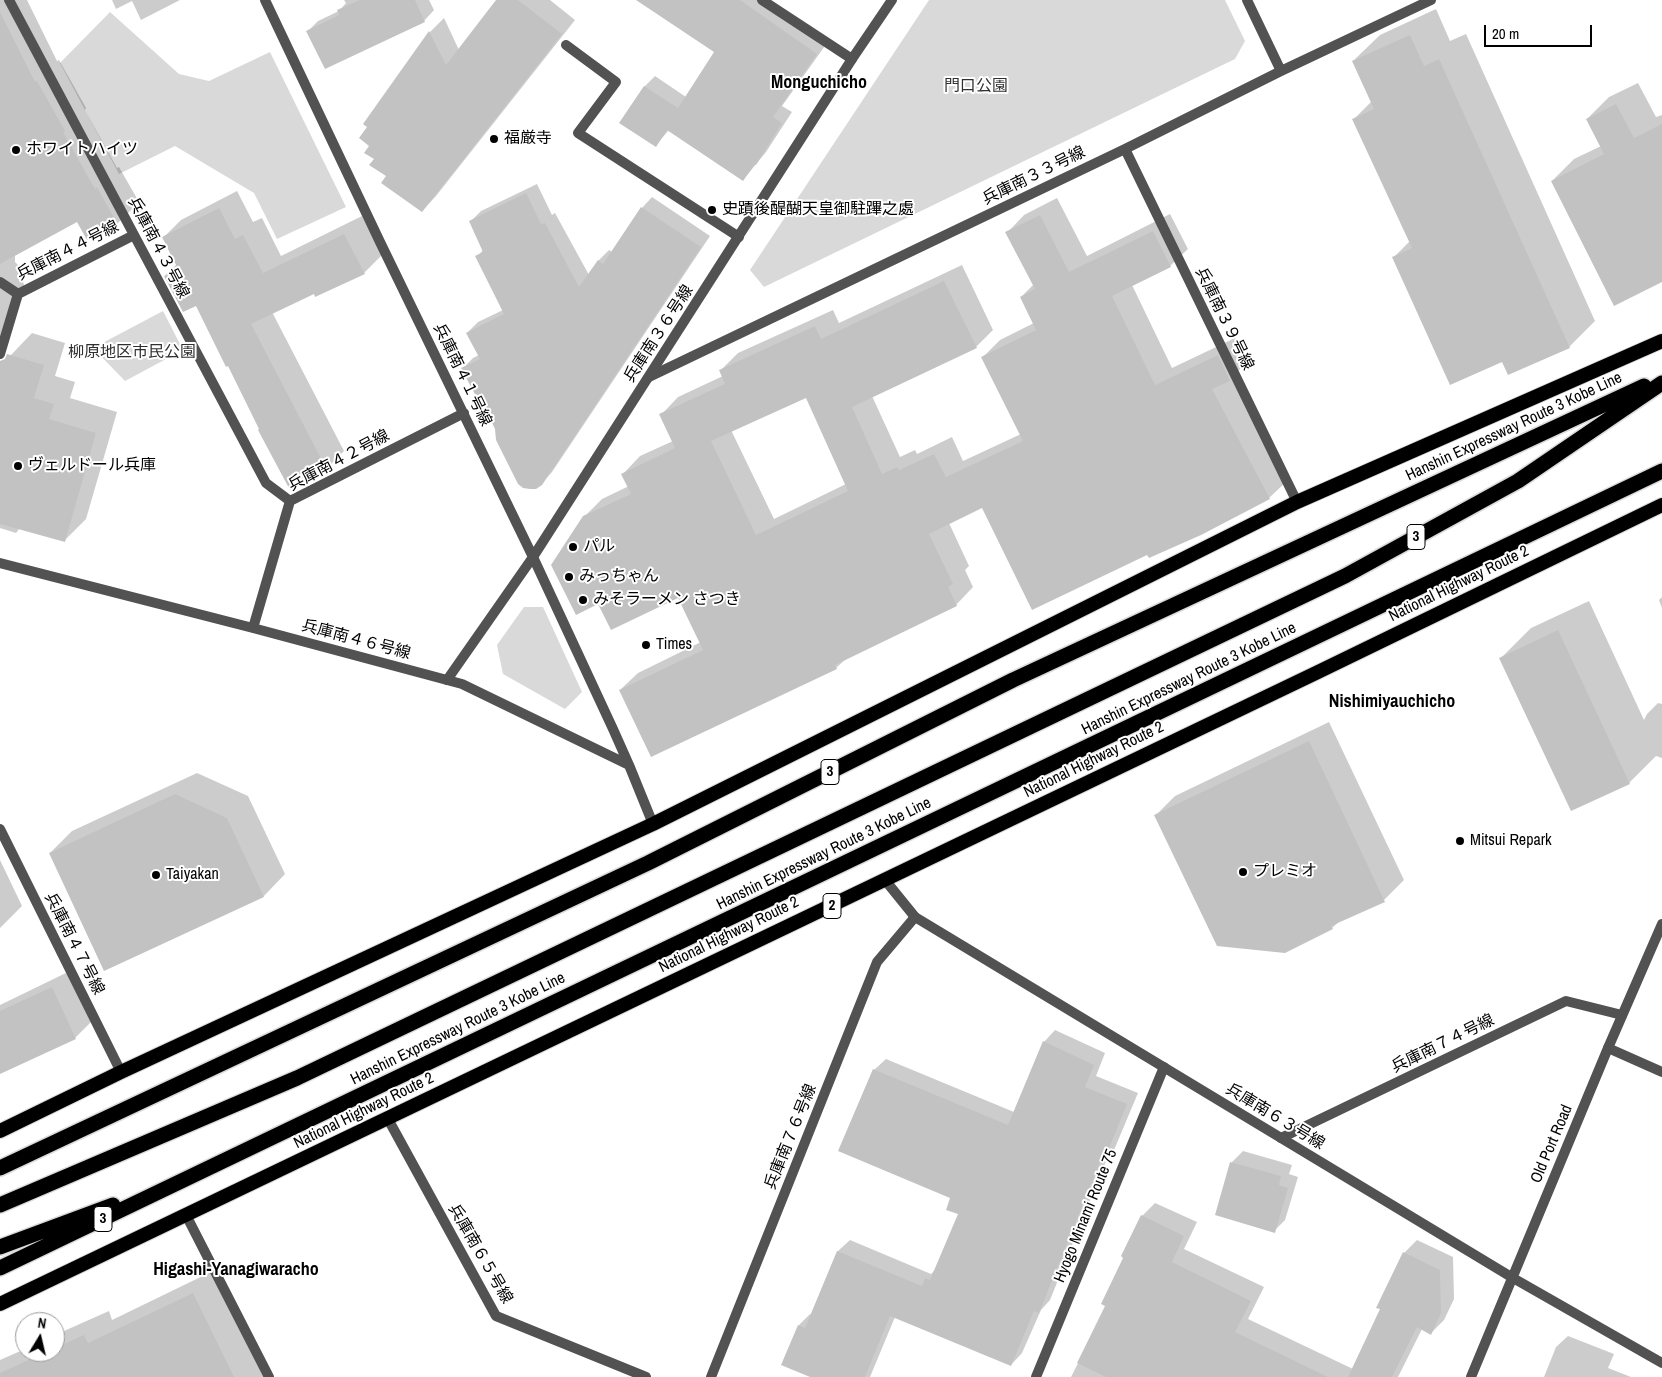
<!DOCTYPE html>
<meta charset="utf-8">
<style>
body{margin:0}
#map{position:relative;width:1662px;height:1377px;overflow:hidden;background:#fff;font-family:"Archivo Narrow",sans-serif}
canvas{display:block}
.north{position:absolute;left:15px;top:1312px;width:50px;height:50px;box-sizing:border-box;background:#fff;border:1px solid #999;border-radius:50%;rotate:9deg;font-size:14px;font-weight:700;line-height:20px;text-align:center;color:#000}
.north::after{content:'';display:block;margin:auto;width:18px;height:22px;background:#000;clip-path:polygon(50% 0,100% 100%,50% 72%,0 100%)}
.scale{position:absolute;left:1484px;top:25px;width:108px;height:22px;box-sizing:border-box;border:2px solid #000;border-top:0;padding-left:6px;font-size:15px;line-height:18px;white-space:nowrap;color:#000;-webkit-text-stroke:4px #fff;paint-order:stroke}
</style>
<div id="map">
<canvas width="1662" height="1377"></canvas>
<div class="north">N</div>
<div class="scale">20 m</div>
</div>
<script>
const g = document.querySelector('canvas').getContext('2d');
g.lineJoin = 'round';
function paint(path, color) { g.fillStyle = color; g.fill(path, 'evenodd'); }
const poly = rows => new Path2D(rows.map(r => 'M' + r).join(''));
function trace(path, color, width, dash) { g.strokeStyle = color; g.lineWidth = width; g.lineCap = dash ? 'butt' : 'round'; g.setLineDash(dash || []); g.stroke(path); }
function drawText(font, color, halo, rows, align = 'center') {
  g.font = font + ' "Archivo Narrow","Noto Sans JP",sans-serif'; g.lineWidth = 4; g.setLineDash([]); g.textBaseline = 'middle'; g.strokeStyle = halo; g.fillStyle = color; for (const [text, x, y, turn = 0] of rows) {
    g.save(); g.translate(x, y); g.rotate((+turn || 0) * Math.PI / 180); g.textAlign = isNaN(turn) ? turn : align; if (halo) g.strokeText(text, 0, 0); g.fillText(text, 0, 0); g.restore();
  }
}
paint(poly([
 [929,0,1225,0,1245,41,1235,59,764,287,750,270],
 [110,12,179,74,209,81,270,52,346,207,277,239,254,193,175,146,119,174,60,63],
 [163,311,183,350,125,381,93,348],
 [524,607,543,607,582,692,565,709,503,674,497,645]
]), '#d9d9d9');
paint(poly([
 [0,0,27,0,57,61,59,60,86,108,85,110,117,168,119,167,139,202,117,224,77,221,15,254,15,262,19,266,25,289,0,338],
 [112,0,180,0,141,20,132,1,116,9],
 [344,0,429,0,434,10,424,21,308,31,318,21,339,11,346,3],
 [498,0,550,0,575,20,436,196,422,211,388,176,376,159,371,146,369,127,365,124,430,32,444,18,459,50],
 [639,0,766,0,827,43,782,106,792,112,766,152,743,180,669,130,656,145,644,87,655,76,686,97,715,52],
 [1436,9,1450,41,1466,34,1595,321,1569,347,1503,360,1393,258,1410,241,1354,119,1372,101,1353,61,1380,35],
 [1638,83,1656,117,1662,115,1662,281,1552,181,1574,159,1601,146,1587,119,1609,97],
 [537,184,552,215,555,213,589,275,598,261,609,250,612,252,642,208,652,197,710,236,552,472,541,484,496,428,481,397,463,368,473,358,479,355,467,333,478,322,503,310,477,257,483,250,470,222,481,211],
 [237,191,253,222,262,218,281,256,362,216,382,255,364,273,314,293,272,312,344,451,326,469,260,429,229,364,196,304,165,276,177,264,163,238,181,220],
 [1057,198,1087,256,1170,214,1188,249,1170,266,1132,285,1172,368,1235,338,1247,362,1232,377,1287,481,1269,498,1148,554,983,506,949,523,969,566,965,570,973,587,956,605,848,657,836,668,620,690,638,673,701,642,679,596,584,517,602,499,629,486,623,474,640,456,673,441,661,415,678,397,723,376,721,370,738,353,833,310,839,323,962,265,993,330,976,347,872,396,900,457,915,450,917,454,952,437,963,461,1021,434,983,357,1000,340,1034,323,1021,297,1034,284,1007,233,1024,215],
 [807,397,846,484,774,519,731,430],
 [32,333,65,343,55,376,75,382,70,398,117,412,86,519,64,541,20,528,16,533,0,528,0,392,11,355],
 [1662,597,1662,608,1659,600],
 [1589,601,1644,720,1647,714,1658,703,1662,704,1662,758,1656,756,1629,783,1572,809,1501,658,1531,628],
 [1329,722,1404,880,1384,900,1340,921,1332,928,1155,816,1175,796],
 [197,773,248,796,285,874,264,896,105,970,50,853,72,831],
 [0,860,22,906,0,928],
 [68,972,91,1022,75,1038,0,1072,0,1005],
 [1055,1030,1105,1053,1096,1076,1138,1093,1114,1150,1108,1156,1050,1300,1041,1310,1022,1353,1011,1365,895,1317,870,1377,811,1377,799,1325,810,1314,812,1315,838,1251,850,1240,931,1274,937,1268,959,1214,952,1198,874,1070,886,1059,1014,1112,1044,1042],
 [1243,1151,1292,1165,1289,1174,1298,1177,1285,1220,1274,1231,1216,1214,1232,1162],
 [1155,1203,1197,1222,1184,1249,1264,1287,1248,1319,1353,1369,1381,1309,1404,1253,1417,1240,1453,1257,1454,1299,1444,1320,1431,1333,1422,1329,1398,1377,1071,1377,1107,1306,1142,1216],
 [217,1269,270,1377,0,1377,0,1360,25,1349,25,1352,55,1352,55,1335,109,1311,112,1320],
 [1568,1336,1614,1354,1608,1368,1631,1377,1544,1377,1556,1347]
]), '#0003');
paint(poly([
 [360,0,415,0,425,22,325,69,306,31,339,15,337,10],
 [496,0,518,0,562,34,422,212,381,183,386,176,369,165,374,159,364,153,369,146,359,138,367,127,363,124,429,31,446,65],
 [636,0,740,0,817,54,773,117,782,123,756,165,755,164,743,181,667,130,656,147,619,123,644,86,678,108,714,52],
 [0,12,35,82,37,81,65,131,63,132,95,189,97,187,118,225,87,240,77,222,0,264],
 [1410,35,1424,66,1439,59,1570,348,1508,375,1502,362,1450,385,1392,257,1412,248,1352,119,1374,109,1352,61],
 [1616,104,1634,138,1662,124,1662,282,1614,306,1551,181,1604,154,1586,119],
 [526,193,541,224,545,223,579,287,598,260,603,264,641,207,701,247,542,485,536,489,530,489,523,488,518,484,496,440,495,429,481,399,478,400,461,368,480,359,466,333,504,314,475,256,483,252,469,221],
 [219,208,235,239,243,235,263,273,344,234,365,274,315,297,314,294,251,324,327,470,290,490,258,430,259,429,228,366,226,367,196,306,183,312,164,276,178,269,162,237],
 [1040,215,1069,272,1153,231,1171,267,1112,296,1155,385,1218,355,1230,381,1212,389,1270,499,1201,535,1149,558,1147,555,1032,610,982,508,929,534,953,584,948,587,957,606,835,665,837,669,651,757,619,690,703,650,678,598,611,630,598,604,576,615,551,565,583,516,631,494,621,474,675,448,659,414,725,384,719,370,815,326,821,339,944,281,977,348,852,407,882,474,897,467,899,470,934,454,946,477,1023,441,981,357,1036,330,1020,297,1035,289,1005,232],
 [806,398,848,491,756,535,711,441],
 [7,354,44,365,34,398,54,404,49,419,96,433,65,542,0,524,0,361,5,359],
 [1558,630,1630,784,1571,811,1499,658],
 [1309,741,1385,902,1331,926,1333,929,1285,953,1217,946,1154,815],
 [175,794,227,818,264,897,104,971,49,853],
 [52,987,76,1039,0,1074,0,1011],
 [1043,1041,1094,1065,1085,1087,1127,1104,1103,1163,1100,1162,1039,1313,1034,1311,1011,1366,890,1316,865,1377,810,1377,781,1365,798,1325,805,1328,837,1251,922,1286,925,1278,930,1280,958,1214,946,1210,950,1198,838,1151,873,1069,1008,1125],
 [1230,1162,1281,1176,1279,1185,1288,1188,1275,1233,1215,1215],
 [1141,1215,1184,1236,1172,1262,1251,1301,1235,1332,1328,1377,1106,1377,1077,1363,1105,1306,1101,1304,1123,1258,1121,1256],
 [1403,1252,1440,1270,1441,1313,1431,1335,1417,1327,1392,1377,1348,1377,1380,1309,1376,1308],
 [193,1293,234,1377,0,1377,0,1373,46,1352,55,1352,55,1348,84,1335,88,1343]
]), '#c2c2c2');
const trunk = poly([
 [0,1131,121,1072,653,824,1297,502,1662,341],
 [0,1304,1318,672,1662,505]
]);
const motorway = poly([
 [0,1168,648,863,1013,680,1644,386],
 [0,1205,297,1078,1345,576,1518,481,1662,383],
 [0,1247,113,1205],
 [0,1268,1662,471]
]);
trace(trunk, '#dbdbdb', 16);
trace(motorway, '#dbdbdb', 18);
trace(poly([
 [9,0,266,483,290,501],
 [265,0,380,242,533,557,613,729,629,765],
 [762,0,852,59],
 [1247,0,1281,71],
 [566,45,616,82,578,133,739,237],
 [1125,149,1297,502],
 [0,282,18,294],
 [0,354,18,294,134,235],
 [649,377,1125,149,1281,71,1431,0],
 [0,563,253,628,462,684,629,765,653,824],
 [253,628,290,501,464,413],
 [0,829,121,1072],
 [1608,1048,1662,1072],
 [388,1119,496,1316,646,1377],
 [1281,1138,1566,1001,1622,1015],
 [186,1215,269,1377],
 [711,1377,877,962,915,917],
 [1036,1377,1164,1067]
]), '#525252', 10);
trace(poly([
 [447,680,533,557,852,59,892,0],
 [885,880,915,917,1513,1278,1662,1363],
 [1471,1377,1608,1048,1662,924]
]), '#525252', 10);
trace(trunk, '#000', 14);
trace(motorway, '#000', 15);
for (const [x, y, r, color] of [
 [494,139,5,"#000"],
 [16,150,5,"#000"],
 [712,210,5,"#000"],
 [18,466,5,"#000"],
 [573,547,5,"#000"],
 [569,577,5,"#000"],
 [583,600,5,"#000"],
 [646,645,5,"#000"],
 [1460,841,5,"#000"],
 [1243,872,5,"#000"],
 [156,875,5,"#000"]
]) { const dot = new Path2D(); dot.arc(x, y, r, 0, 2 * Math.PI); g.fillStyle = color; g.fill(dot); trace(dot, '#fff', 2); }
for (const [x, y, w] of [
 [1416,537,18],
 [830,772,18],
 [832,906,18],
 [103,1219,18]
]) { const box = new Path2D(); box.roundRect(x - w / 2, y - 12.5, w, 25, 4); g.fillStyle = '#fff'; g.fill(box); trace(box, '#000', 1); }
drawText('bold 15px', '#000', null, [
 ["3",1416,537],
 ["3",830,772],
 ["2",832,906],
 ["3",103,1219]
]);
drawText('16px', '#303030', '#fff', [
 ["門口公園",976,87],
 ["柳原地区市民公園",132,353]
]);
drawText('16px', '#000', '#fff', [
 ["福厳寺",504,139],
 ["ホワイトハイツ",26,150],
 ["史蹟後醍醐天皇御駐蹕之處",722,210],
 ["ヴェルドール兵庫",28,466],
 ["パル",583,547],
 ["みっちゃん",579,577],
 ["みそラーメン さつき",593,600],
 ["Times",656,645],
 ["Mitsui Repark",1470,841],
 ["プレミオ",1253,872],
 ["Taiyakan",166,875]
], 'left');
drawText('16px', '#000', '#fff', [
 ["兵庫南３３号線",1034,176,-26],
 ["兵庫南４３号線",158,248,62],
 ["兵庫南４４号線",68,251,-27],
 ["兵庫南３９号線",1224,319,64],
 ["兵庫南３６号線",659,334,-57],
 ["兵庫南４１号線",462,375,64],
 ["Hanshin Expressway Route 3 Kobe Line",1514,427,-25],
 ["兵庫南４２号線",339,461,-28],
 ["National Highway Route 2",1459,584,-26],
 ["兵庫南４６号線",356,640,15],
 ["Hanshin Expressway Route 3 Kobe Line",1189,679,-26],
 ["National Highway Route 2",1094,760,-26],
 ["Hanshin Expressway Route 3 Kobe Line",824,854,-26],
 ["National Highway Route 2",729,935,-26],
 ["兵庫南４７号線",74,944,63],
 ["Hanshin Expressway Route 3 Kobe Line",458,1029,-26],
 ["兵庫南７４号線",1443,1044,-26],
 ["National Highway Route 2",364,1111,-26],
 ["兵庫南６３号線",1275,1117,31],
 ["兵庫南７６号線",791,1137,-68],
 ["Old Port Road",1552,1144,-67],
 ["Hyogo Minami Route 75",1086,1216,-68],
 ["兵庫南６５号線",480,1254,60]
]);
drawText('bold 18px', '#000', '#fff', [
 ["Monguchicho",819,83],
 ["Nishimiyauchicho",1392,702],
 ["Higashi-Yanagiwaracho",236,1270]
]);
</script>
